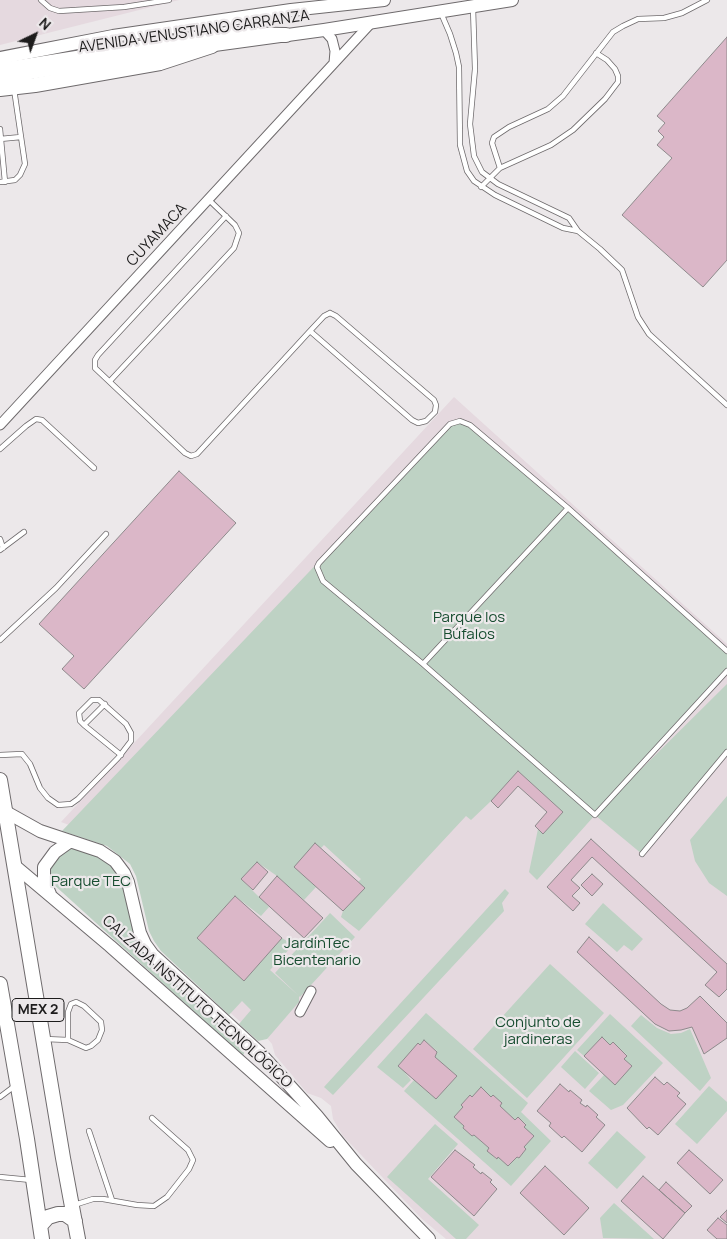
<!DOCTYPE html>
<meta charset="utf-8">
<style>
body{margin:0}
#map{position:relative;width:727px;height:1239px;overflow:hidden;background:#ece8ea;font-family:Manrope,sans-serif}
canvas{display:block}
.north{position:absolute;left:10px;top:10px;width:50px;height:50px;-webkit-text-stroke:4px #ece8ea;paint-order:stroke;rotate:42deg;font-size:14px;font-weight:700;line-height:20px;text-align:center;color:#1d1c1c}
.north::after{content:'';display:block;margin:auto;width:18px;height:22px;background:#1d1c1c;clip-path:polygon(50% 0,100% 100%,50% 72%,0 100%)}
</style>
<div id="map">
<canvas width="727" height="1239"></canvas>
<div class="north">N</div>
</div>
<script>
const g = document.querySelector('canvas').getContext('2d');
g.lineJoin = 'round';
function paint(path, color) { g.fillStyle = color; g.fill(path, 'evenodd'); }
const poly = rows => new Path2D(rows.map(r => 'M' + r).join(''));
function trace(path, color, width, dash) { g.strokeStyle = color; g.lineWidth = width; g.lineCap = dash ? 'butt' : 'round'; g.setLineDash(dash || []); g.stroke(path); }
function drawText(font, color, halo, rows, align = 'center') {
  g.font = font + ' Manrope,sans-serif'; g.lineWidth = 4.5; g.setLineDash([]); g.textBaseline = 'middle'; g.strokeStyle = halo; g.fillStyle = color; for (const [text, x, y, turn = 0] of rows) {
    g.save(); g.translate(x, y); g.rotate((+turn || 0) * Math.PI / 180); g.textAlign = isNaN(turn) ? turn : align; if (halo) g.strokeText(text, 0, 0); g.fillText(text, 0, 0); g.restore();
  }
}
paint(poly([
 [0,0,179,0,0,45],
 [454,397,727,644,727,1239,446,1239,422,1219,343,1136,333,1119,331,1106,321,1098,307,1093,275,1055,272,1044,266,1037,258,1038,167,955,140,865,85,831,61,822]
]), '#e5d9df');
paint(poly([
 [465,422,568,508,727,651,727,671,607,803,727,684,727,752,642,854,595,815,537,880,529,872,538,829,543,834,563,812,518,771,491,801,471,820,466,816,359,931,341,917,343,911,364,888,358,882,361,879,324,845,321,848,315,844,294,867,316,887,304,900,277,876,257,862,241,879,269,907,261,916,235,896,197,938,244,981,282,938,293,945,270,970,299,996,299,1002,267,1039,258,1041,239,1024,251,1010,242,1001,229,1015,161,951,154,941,149,931,136,876,130,864,107,846,62,831,450,424],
 [727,796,727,896,709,883,695,861,690,840],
 [74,843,111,863,124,884,132,925,246,1048,243,1056,52,883,50,869,59,855],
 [505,889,509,893,502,903,504,911,333,1095,324,1087],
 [603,903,643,939,632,951,624,945,617,952,585,924],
 [330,913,355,937,300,997,275,973],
 [550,964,604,1013,527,1098,473,1049],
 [426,1013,528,1103,521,1112,551,1141,511,1186,404,1091,414,1080,436,1099,457,1076,435,1057,437,1051,424,1040,399,1065,411,1080,403,1088,377,1067],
 [481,1088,491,1097,493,1095,502,1103,500,1106,515,1120,518,1117,526,1124,524,1127,534,1136,524,1147,526,1149,519,1158,517,1157,508,1166,498,1157,496,1159,488,1151,489,1148,474,1135,472,1136,463,1128,464,1126,454,1117,463,1107,461,1105,469,1096,472,1097],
 [610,1014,663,1063,623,1105,611,1110,589,1091,604,1075,615,1084,632,1066,624,1059,627,1055,613,1042,610,1045,602,1037,584,1056,577,1050],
 [641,1015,657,1028,671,1034,681,1033,690,1029,711,1078,700,1091,631,1026],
 [575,1051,599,1073,585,1089,561,1067],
 [709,1086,727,1102,727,1111,697,1144,675,1124],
 [435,1124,458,1144,428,1179,479,1225,466,1239,456,1239,387,1177],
 [617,1131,646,1157,617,1189,588,1163],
 [614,1203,654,1239,603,1238,600,1218]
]), '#bed2c4');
const building = poly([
 [727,37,727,260,703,287,622,215,672,158,657,145,664,137,658,131,665,123,657,116,727,37],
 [179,471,236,523,84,689,62,669,74,656,39,624,179,471],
 [518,771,563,812,543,834,535,826,547,812,518,786,498,808,491,801,518,771],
 [591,839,727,964,727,989,719,997,705,985,717,972,592,857,571,880,580,888,572,896,580,903,573,911,547,887,591,839],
 [315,843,365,888,343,911,294,867,315,843],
 [257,862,268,872,253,890,241,879,257,862],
 [592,874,603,884,592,896,581,885,592,874],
 [277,876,323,918,304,938,259,897,277,876],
 [235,896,282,938,244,981,197,938,235,896],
 [589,937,661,1004,670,1010,680,1011,687,1008,700,996,727,1023,727,1038,704,1054,692,1027,681,1030,669,1031,655,1024,577,952,589,937],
 [602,1037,610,1045,613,1042,627,1056,624,1059,632,1066,615,1085,584,1056,602,1037],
 [424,1040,437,1052,435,1057,457,1076,436,1099,398,1066,418,1043,420,1045,424,1040],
 [655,1077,664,1085,667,1082,680,1093,677,1096,686,1104,658,1135,649,1127,647,1129,627,1108,655,1077],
 [560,1084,569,1092,570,1090,582,1100,580,1103,586,1107,587,1105,598,1115,596,1117,605,1125,582,1152,564,1136,562,1138,549,1126,551,1123,537,1111,560,1084],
 [481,1087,491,1097,493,1095,502,1103,500,1106,515,1120,518,1117,526,1125,524,1127,534,1136,524,1147,526,1149,519,1158,517,1157,508,1166,498,1157,497,1159,487,1151,489,1148,474,1135,472,1136,463,1128,464,1126,454,1117,463,1107,461,1105,470,1095,472,1097,481,1087],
 [455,1150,475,1165,473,1167,481,1174,482,1172,492,1180,490,1182,497,1189,474,1216,431,1177,455,1150],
 [689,1150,723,1180,710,1194,677,1163,689,1150],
 [545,1166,589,1208,564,1235,520,1193,545,1166],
 [643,1176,685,1213,663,1239,621,1201,643,1176],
 [666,1182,692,1206,685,1213,659,1190,666,1182],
 [727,1210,727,1223,720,1217,727,1210],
 [718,1218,727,1225,727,1239,717,1239,707,1230,718,1218]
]);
paint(building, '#dbb7c8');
trace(building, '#8e8a8c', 1);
const lane = poly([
 [41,0,50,8,59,11,124,7,169,0],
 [473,8,475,69,470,124,474,156,482,172,498,184,569,218,578,231,600,249,622,270,638,317,649,334,727,405],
 [441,13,450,34,456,53,459,67,460,145,467,171,474,181,495,195,563,228,578,231],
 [0,129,5,182],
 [0,139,21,137],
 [500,168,492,143,494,137,509,127,548,109,563,96,613,32,623,26,638,19,664,18,682,13,707,0],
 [0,182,15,180,20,175,25,164,14,89],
 [481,187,500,168,551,145,573,130,605,99,618,82,618,76,615,69,607,60,596,53],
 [226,216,98,355,95,360,95,368,185,453,191,456,197,454,310,331],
 [330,313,336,316,434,400,436,405,435,412,426,421,418,423,412,420,310,331,324,316,330,313],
 [110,381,234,248,239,233,235,225,208,199],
 [0,449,26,426,36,419,42,420,94,468],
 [0,539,3,548],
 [0,550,24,532],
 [0,640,56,588,106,534],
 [727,651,568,508,470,425,460,421,450,424,319,563,317,567,323,581,423,664,595,815,727,671],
 [423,664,568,508],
 [105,704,84,725,121,755],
 [0,755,22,754,30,764,40,788,48,798,58,805,71,804,78,799,118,758,131,741,131,733,126,724,99,700,92,700,79,713,80,721,84,725],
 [642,854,727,752],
 [45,1039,68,1040,86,1048,91,1046,98,1040,102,1030,101,1022,84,1006,76,1002,71,1004,68,1012,68,1040],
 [0,1097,16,1085],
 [89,1131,112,1200],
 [0,1177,31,1180],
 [74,1205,93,1199,103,1199,137,1205,154,1206,167,1197,189,1169,193,1160,188,1150,152,1118]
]);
const street = poly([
 [324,30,332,39,335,51,334,63],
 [0,425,372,22],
 [300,1012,311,991]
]);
const secondary = poly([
 [0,58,113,36,291,10,384,0],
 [0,78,127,57,324,30,512,0],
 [6,812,40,831,100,851,115,861,124,873,128,882,140,933,145,944,153,955,260,1053,317,1116,356,1164,429,1239],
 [15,866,110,946,330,1141],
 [50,894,44,880,44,867,55,852,69,842]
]);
const primary = poly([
 [0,70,227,34,286,35],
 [0,89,35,85,160,63,212,46],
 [0,780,63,1158,78,1239],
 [0,984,27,1139,42,1239],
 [40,1226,48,1217,58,1214,65,1214,75,1221]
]);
trace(lane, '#6e6a6c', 6);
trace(street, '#6e6a6c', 11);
trace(secondary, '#6e6a6c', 14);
trace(primary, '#6e6a6c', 16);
trace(lane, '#fff', 4.5);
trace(street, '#fff', 9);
trace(secondary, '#fff', 12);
trace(primary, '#fff', 14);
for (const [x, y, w] of [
 [38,1010,52]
]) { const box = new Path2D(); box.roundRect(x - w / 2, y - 11.5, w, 23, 4); g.fillStyle = '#ece8ea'; g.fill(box); trace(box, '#1d1c1c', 1); }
drawText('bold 14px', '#1d1c1c', null, [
 ["MEX 2",38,1010]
]);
drawText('15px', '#1d1c1c', '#ece8ea', [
 ["AVENIDA VENUSTIANO CARRANZA",194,32,-8],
 ["CUYAMACA",157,235,-47],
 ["CALZADA INSTITUTO TECNOLÓGICO",197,1002,42]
]);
drawText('15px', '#174d30', '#ece8ea', [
 ["Parque los",469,618],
 ["Búfalos",469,635],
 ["Parque TEC",91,882],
 ["JardínTec",317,944],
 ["Bicentenario",317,961],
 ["Conjunto de",538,1023],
 ["jardineras",538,1040]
]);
</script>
